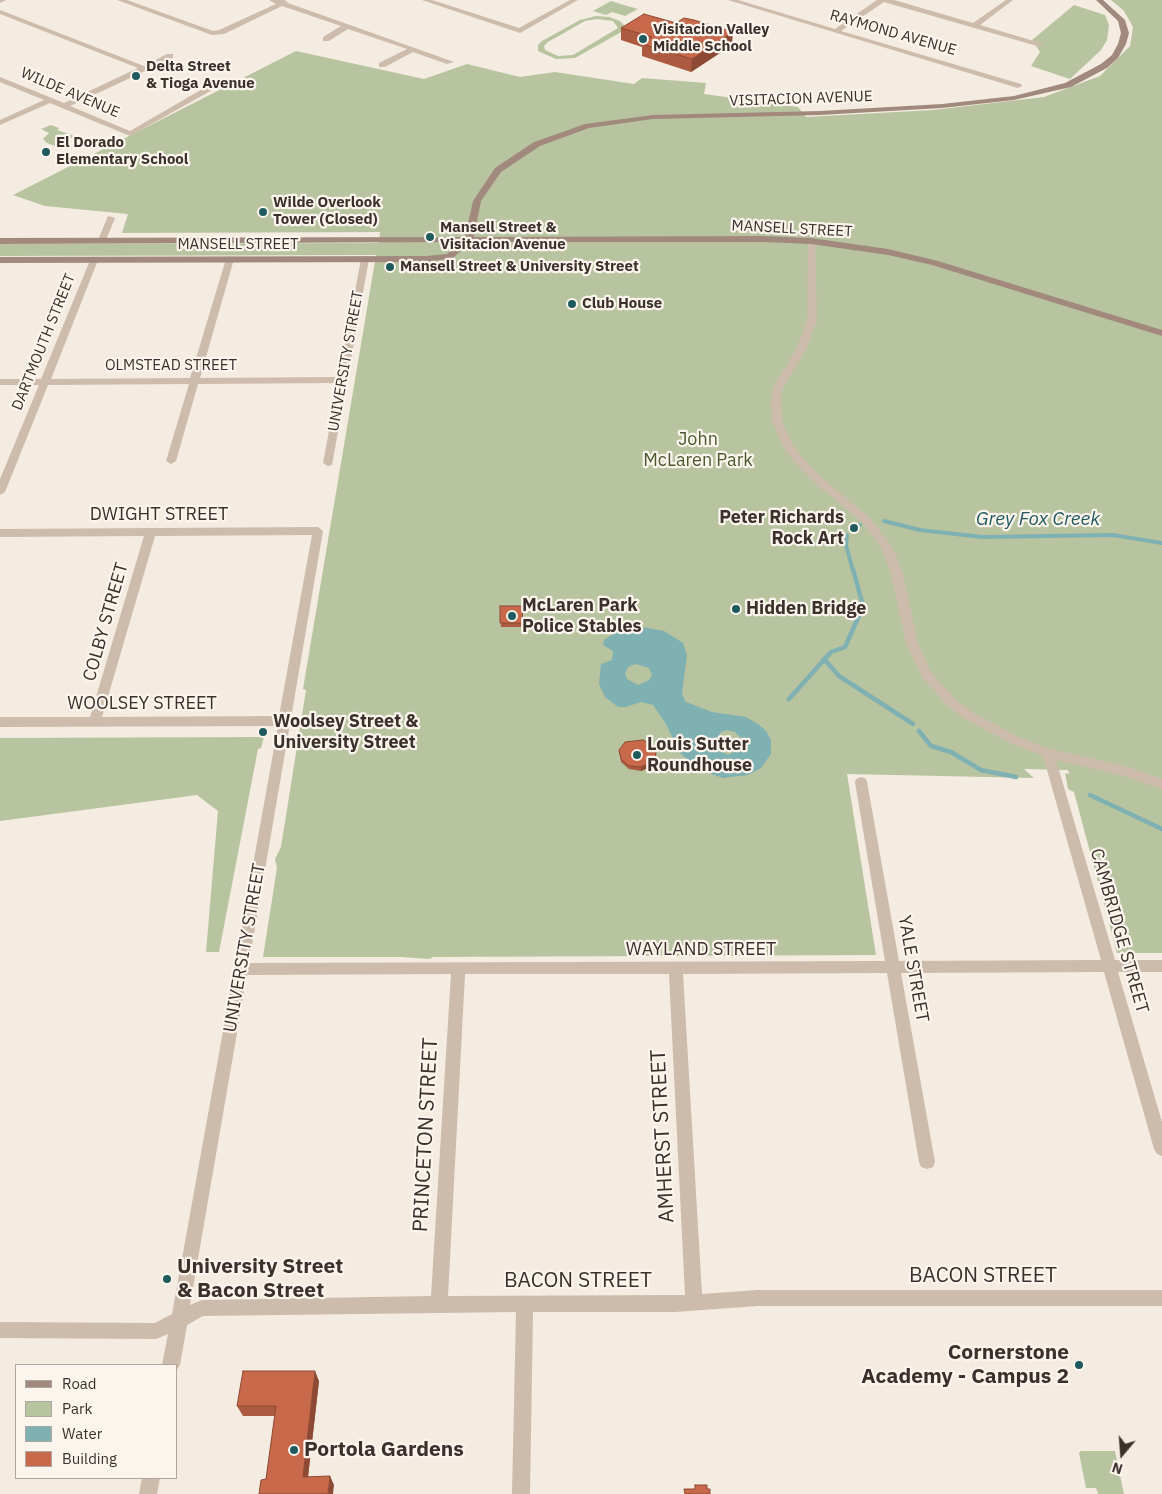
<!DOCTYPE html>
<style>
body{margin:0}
#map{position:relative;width:1162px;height:1494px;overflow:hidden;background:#f4ebe1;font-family:"IBM Plex Sans",sans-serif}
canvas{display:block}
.legend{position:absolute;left:15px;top:1364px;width:162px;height:115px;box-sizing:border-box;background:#fbf5ee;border:1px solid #aea6a0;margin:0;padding:6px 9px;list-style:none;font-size:15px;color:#3b302b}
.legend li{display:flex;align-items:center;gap:10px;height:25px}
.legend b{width:25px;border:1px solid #aea6a0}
.north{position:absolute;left:1097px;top:1429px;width:50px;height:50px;-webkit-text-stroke:4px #fbf5ee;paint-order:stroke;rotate:198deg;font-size:14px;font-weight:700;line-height:20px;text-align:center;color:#3b302b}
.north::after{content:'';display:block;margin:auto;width:18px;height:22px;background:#3b302b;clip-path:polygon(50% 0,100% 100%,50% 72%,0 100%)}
</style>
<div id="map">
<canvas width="1162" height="1494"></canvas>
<ul class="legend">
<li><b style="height:6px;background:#a18a7d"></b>Road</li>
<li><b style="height:14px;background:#b8c4a0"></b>Park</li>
<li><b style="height:14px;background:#7fb0b2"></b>Water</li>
<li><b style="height:14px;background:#c8694b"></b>Building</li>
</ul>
<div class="north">N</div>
</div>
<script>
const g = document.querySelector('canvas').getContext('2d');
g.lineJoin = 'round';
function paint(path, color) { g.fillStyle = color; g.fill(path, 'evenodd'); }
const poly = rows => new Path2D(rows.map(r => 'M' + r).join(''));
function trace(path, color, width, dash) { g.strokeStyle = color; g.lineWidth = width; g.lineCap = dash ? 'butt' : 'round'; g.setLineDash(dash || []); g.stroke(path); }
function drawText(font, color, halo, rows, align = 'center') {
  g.font = font + ' "IBM Plex Sans",sans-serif'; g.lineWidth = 4.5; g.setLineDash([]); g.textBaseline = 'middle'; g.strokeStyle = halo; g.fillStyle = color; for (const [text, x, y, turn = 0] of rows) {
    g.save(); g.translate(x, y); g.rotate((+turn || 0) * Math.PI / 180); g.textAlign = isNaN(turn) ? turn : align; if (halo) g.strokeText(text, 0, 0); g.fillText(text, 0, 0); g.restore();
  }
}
paint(poly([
 [1111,0,1162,0,1162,953,1117,953,1074,792,1068,789,1065,773,1069,774,1068,770,1024,769,1034,778,847,774,876,955,433,957,429,959,402,957,263,957,277,868,275,859,281,847,306,690,303,689,376,255,0,256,0,244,379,243,380,232,122,233,128,214,45,206,13,195,296,51,424,79,467,64,520,77,555,72,634,84,642,78,706,83,704,94,798,107,806,117,933,110,1044,97,1100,76,1130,46,1133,27,1124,11],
 [611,1,624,5,638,9,625,16,612,12,606,15,593,11],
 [1074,5,1105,15,1109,25,1107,40,1101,50,1070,79,1031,66,1040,52,1032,40],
 [596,16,609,17,620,21,624,25,623,31,575,58,556,59,538,51,538,45,542,41,580,20],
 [597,19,613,21,618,28,573,55,558,56,545,50,544,46,548,42,585,21],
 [51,125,59,128,57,130,75,136,55,146,47,143,43,139,49,133,41,129],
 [264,737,261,748,258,749,219,952,206,952,218,811,197,795,0,821,0,738],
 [1081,1451,1115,1451,1124,1494,1098,1494,1096,1488,1086,1488,1079,1453]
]), '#b8c4a0');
paint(poly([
 [637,626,664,631,683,643,687,655,682,694,686,702,712,712,746,717,758,724,766,731,771,740,771,754,761,768,748,775,723,778,699,770,680,753,666,724,653,705,641,702,626,707,618,707,605,697,599,684,601,664,612,660,613,651,603,645,604,640,616,632],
 [636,664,649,668,652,675,649,680,638,685,627,679,625,674,628,667],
 [726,730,735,732,742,739,741,748,728,755,716,748,720,733]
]), '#7fb0b2');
trace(poly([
 [884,521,920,530,982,537,1113,535,1162,543],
 [853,528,860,525],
 [847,535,846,545,853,571]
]), '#7fb0b2', 4);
trace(poly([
 [853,569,862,602],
 [824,659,839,676,913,724],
 [789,699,831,652,845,647,862,609],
 [919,731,931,746,951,752,981,770,1016,777],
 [1090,795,1162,829]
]), '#7fb0b2', 4.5);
paint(poly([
 [0,0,6,0,0,3,0,0],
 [117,0,127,0,213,31,219,30,276,4,269,0,285,0,288,3,454,62,447,64,413,52,385,67,379,67,379,63,407,49,348,29,329,41,323,41,323,37,341,26,282,6,224,34,212,35,117,0],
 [422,0,432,0,519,28,570,0,578,0,520,33,422,0],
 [728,0,738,0,835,29,877,0,894,0,973,23,1006,0,1013,0,980,25,1044,44,1037,46,884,2,841,31,1021,84,1022,86,1018,88,728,0],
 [0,10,144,66,167,54,173,54,173,58,70,106,130,131,218,80,233,78,237,80,223,84,130,136,50,103,0,125,0,120,44,100,0,82,0,77,64,103,138,68,0,14,0,10],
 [108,216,115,218,106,240,99,242,98,240,108,216],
 [808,239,815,241,817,320,806,350,783,387,781,398,782,421,793,445,801,456,823,479,871,519,893,548,903,574,918,643,931,672,955,699,973,713,1021,738,1050,749,1125,766,1162,779,1162,789,1124,776,1056,760,1115,960,1162,960,1162,972,1118,972,1162,1122,1162,1156,1157,1154,1154,1149,1104,972,901,973,935,1162,933,1167,927,1169,921,1167,919,1162,887,973,683,974,702,1294,758,1290,1162,1290,1162,1306,758,1306,675,1312,533,1312,530,1494,512,1494,516,1312,203,1316,187,1325,180,1365,176,1371,176,1365,162,1365,168,1334,156,1339,0,1338,0,1322,155,1323,172,1314,278,726,0,727,0,717,90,717,144,536,0,537,0,529,318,527,323,531,249,963,885,961,855,782,856,779,861,777,866,779,867,782,899,961,1101,960,1043,756,1013,744,965,719,947,705,922,677,906,643,891,574,882,549,863,523,815,483,793,460,783,446,772,421,771,398,773,387,796,350,807,320,808,239],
 [312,535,279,716,102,717,155,536,312,535],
 [451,974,431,1296,202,1300,190,1305,247,975,451,974],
 [465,974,669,974,685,1295,448,1296,465,974],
 [230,256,234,259,200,378,339,377,361,259,365,256,369,259,332,465,328,466,323,463,338,383,198,384,176,461,171,464,166,461,189,384,48,385,5,492,0,495,0,479,39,385,0,385,0,379,41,379,91,258,98,260,51,379,190,378,226,259,230,256],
 [142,1478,160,1478,157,1494,139,1494,142,1478]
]), '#cdbbac');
paint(poly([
 [1096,0,1103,0,1125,20,1129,33,1126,44,1118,58,1107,68,1071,87,1014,100,942,108,820,115,653,119,589,128,540,146,501,172,481,201,474,237,763,236,811,238,888,249,938,261,1162,330,1162,336,932,265,888,255,811,244,763,242,471,242,453,258,426,262,0,263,0,257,426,256,447,254,461,242,0,244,0,238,465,237,473,201,495,168,534,142,585,124,653,115,820,111,942,104,1014,96,1065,83,1101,64,1112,55,1118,44,1121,33,1118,21,1096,0]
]), '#a18a7d');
paint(poly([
 [621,28,732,45,691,72,642,56,642,47,621,40],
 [500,606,522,606,523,627,501,627],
 [619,750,656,754,656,758,652,766,641,771,629,769,621,762],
 [319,1381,308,1477,334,1485,266,1479,275,1416,243,1416,237,1406]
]), '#ac5a40');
paint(poly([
 [733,32,732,45,691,72,692,59],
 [656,754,656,758,652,766,641,771,641,767],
 [315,1371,319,1381,307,1485,303,1477],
 [330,1476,334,1485,333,1494,328,1494]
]), '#8c4a34');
const building = poly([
 [644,14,676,23,684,18,694,20,733,32,692,59,642,44,652,37,621,28,644,14],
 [500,606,522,606,523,623,500,623,500,606],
 [643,740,653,745,655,749,656,754,652,762,641,767,629,766,621,759,619,750,625,742,643,740],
 [243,1371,315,1371,303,1477,330,1476,328,1494,259,1494,261,1480,266,1479,276,1406,237,1406,243,1371],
 [695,1485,707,1485,707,1489,710,1489,710,1494,685,1494,684,1489,695,1489,695,1485]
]);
paint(building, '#c8694b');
trace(building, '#8c4a34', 1);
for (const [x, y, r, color] of [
 [643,39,5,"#1f5a5e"],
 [136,76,5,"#1f5a5e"],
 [46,152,5,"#1f5a5e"],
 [263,212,5,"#1f5a5e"],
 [430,237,5,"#1f5a5e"],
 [390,267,5,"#1f5a5e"],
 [572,304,5,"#1f5a5e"],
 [854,528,5,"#1f5a5e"],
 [736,609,5,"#1f5a5e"],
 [512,616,5,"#1f5a5e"],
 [263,732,5,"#1f5a5e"],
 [637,755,5,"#1f5a5e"],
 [167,1279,5,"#1f5a5e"],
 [1079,1365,5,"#1f5a5e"],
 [294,1450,5,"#1f5a5e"]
]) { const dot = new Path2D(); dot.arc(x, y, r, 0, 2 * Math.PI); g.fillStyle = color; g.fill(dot); trace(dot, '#fbf5ee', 2); }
drawText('bold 15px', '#3b302b', '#fbf5ee', [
 ["Visitacion Valley",653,30],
 ["Middle School",653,47],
 ["Delta Street",146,67],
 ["& Tioga Avenue",146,84],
 ["El Dorado",56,143],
 ["Elementary School",56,160],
 ["Wilde Overlook",273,203],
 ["Tower (Closed)",273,220],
 ["Mansell Street &",440,228],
 ["Visitacion Avenue",440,245],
 ["Mansell Street & University Street",400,267],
 ["Club House",582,304]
], 'left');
drawText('15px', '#3b302b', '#fbf5ee', [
 ["RAYMOND AVENUE",893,33,16],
 ["WILDE AVENUE",70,93,23],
 ["VISITACION AVENUE",801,99,-2],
 ["MANSELL STREET",792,229,3],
 ["MANSELL STREET",238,245],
 ["DARTMOUTH STREET",44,342,-68],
 ["UNIVERSITY STREET",346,361,-80],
 ["OLMSTEAD STREET",171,366]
]);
drawText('18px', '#4a5a2e', '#fbf5ee', [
 ["John",698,440],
 ["McLaren Park",698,461]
]);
drawText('18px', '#3b302b', '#fbf5ee', [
 ["DWIGHT STREET",159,515],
 ["COLBY STREET",106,622,-74],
 ["WOOLSEY STREET",142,704],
 ["CAMBRIDGE STREET",1119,931,74],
 ["UNIVERSITY STREET",245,948,-80],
 ["WAYLAND STREET",701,950],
 ["YALE STREET",913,969,80]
]);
drawText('bold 18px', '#3b302b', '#fbf5ee', [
 ["Peter Richards",844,518,"right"],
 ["Rock Art",844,539,"right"],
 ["McLaren Park",522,606],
 ["Police Stables",522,627],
 ["Hidden Bridge",746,609],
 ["Woolsey Street &",273,722],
 ["University Street",273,743],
 ["Louis Sutter",647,745],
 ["Roundhouse",647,766]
], 'left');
drawText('italic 19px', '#1f5a5e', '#fbf5ee', [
 ["Grey Fox Creek",1038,520]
]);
drawText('21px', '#3b302b', '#fbf5ee', [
 ["PRINCETON STREET",426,1135,-87],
 ["AMHERST STREET",663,1136,-93],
 ["BACON STREET",983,1276],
 ["BACON STREET",578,1281]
]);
drawText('bold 21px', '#3b302b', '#fbf5ee', [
 ["University Street",177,1267],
 ["& Bacon Street",177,1291],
 ["Cornerstone",1069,1353,"right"],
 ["Academy - Campus 2",1069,1377,"right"],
 ["Portola Gardens",304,1450]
], 'left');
</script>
